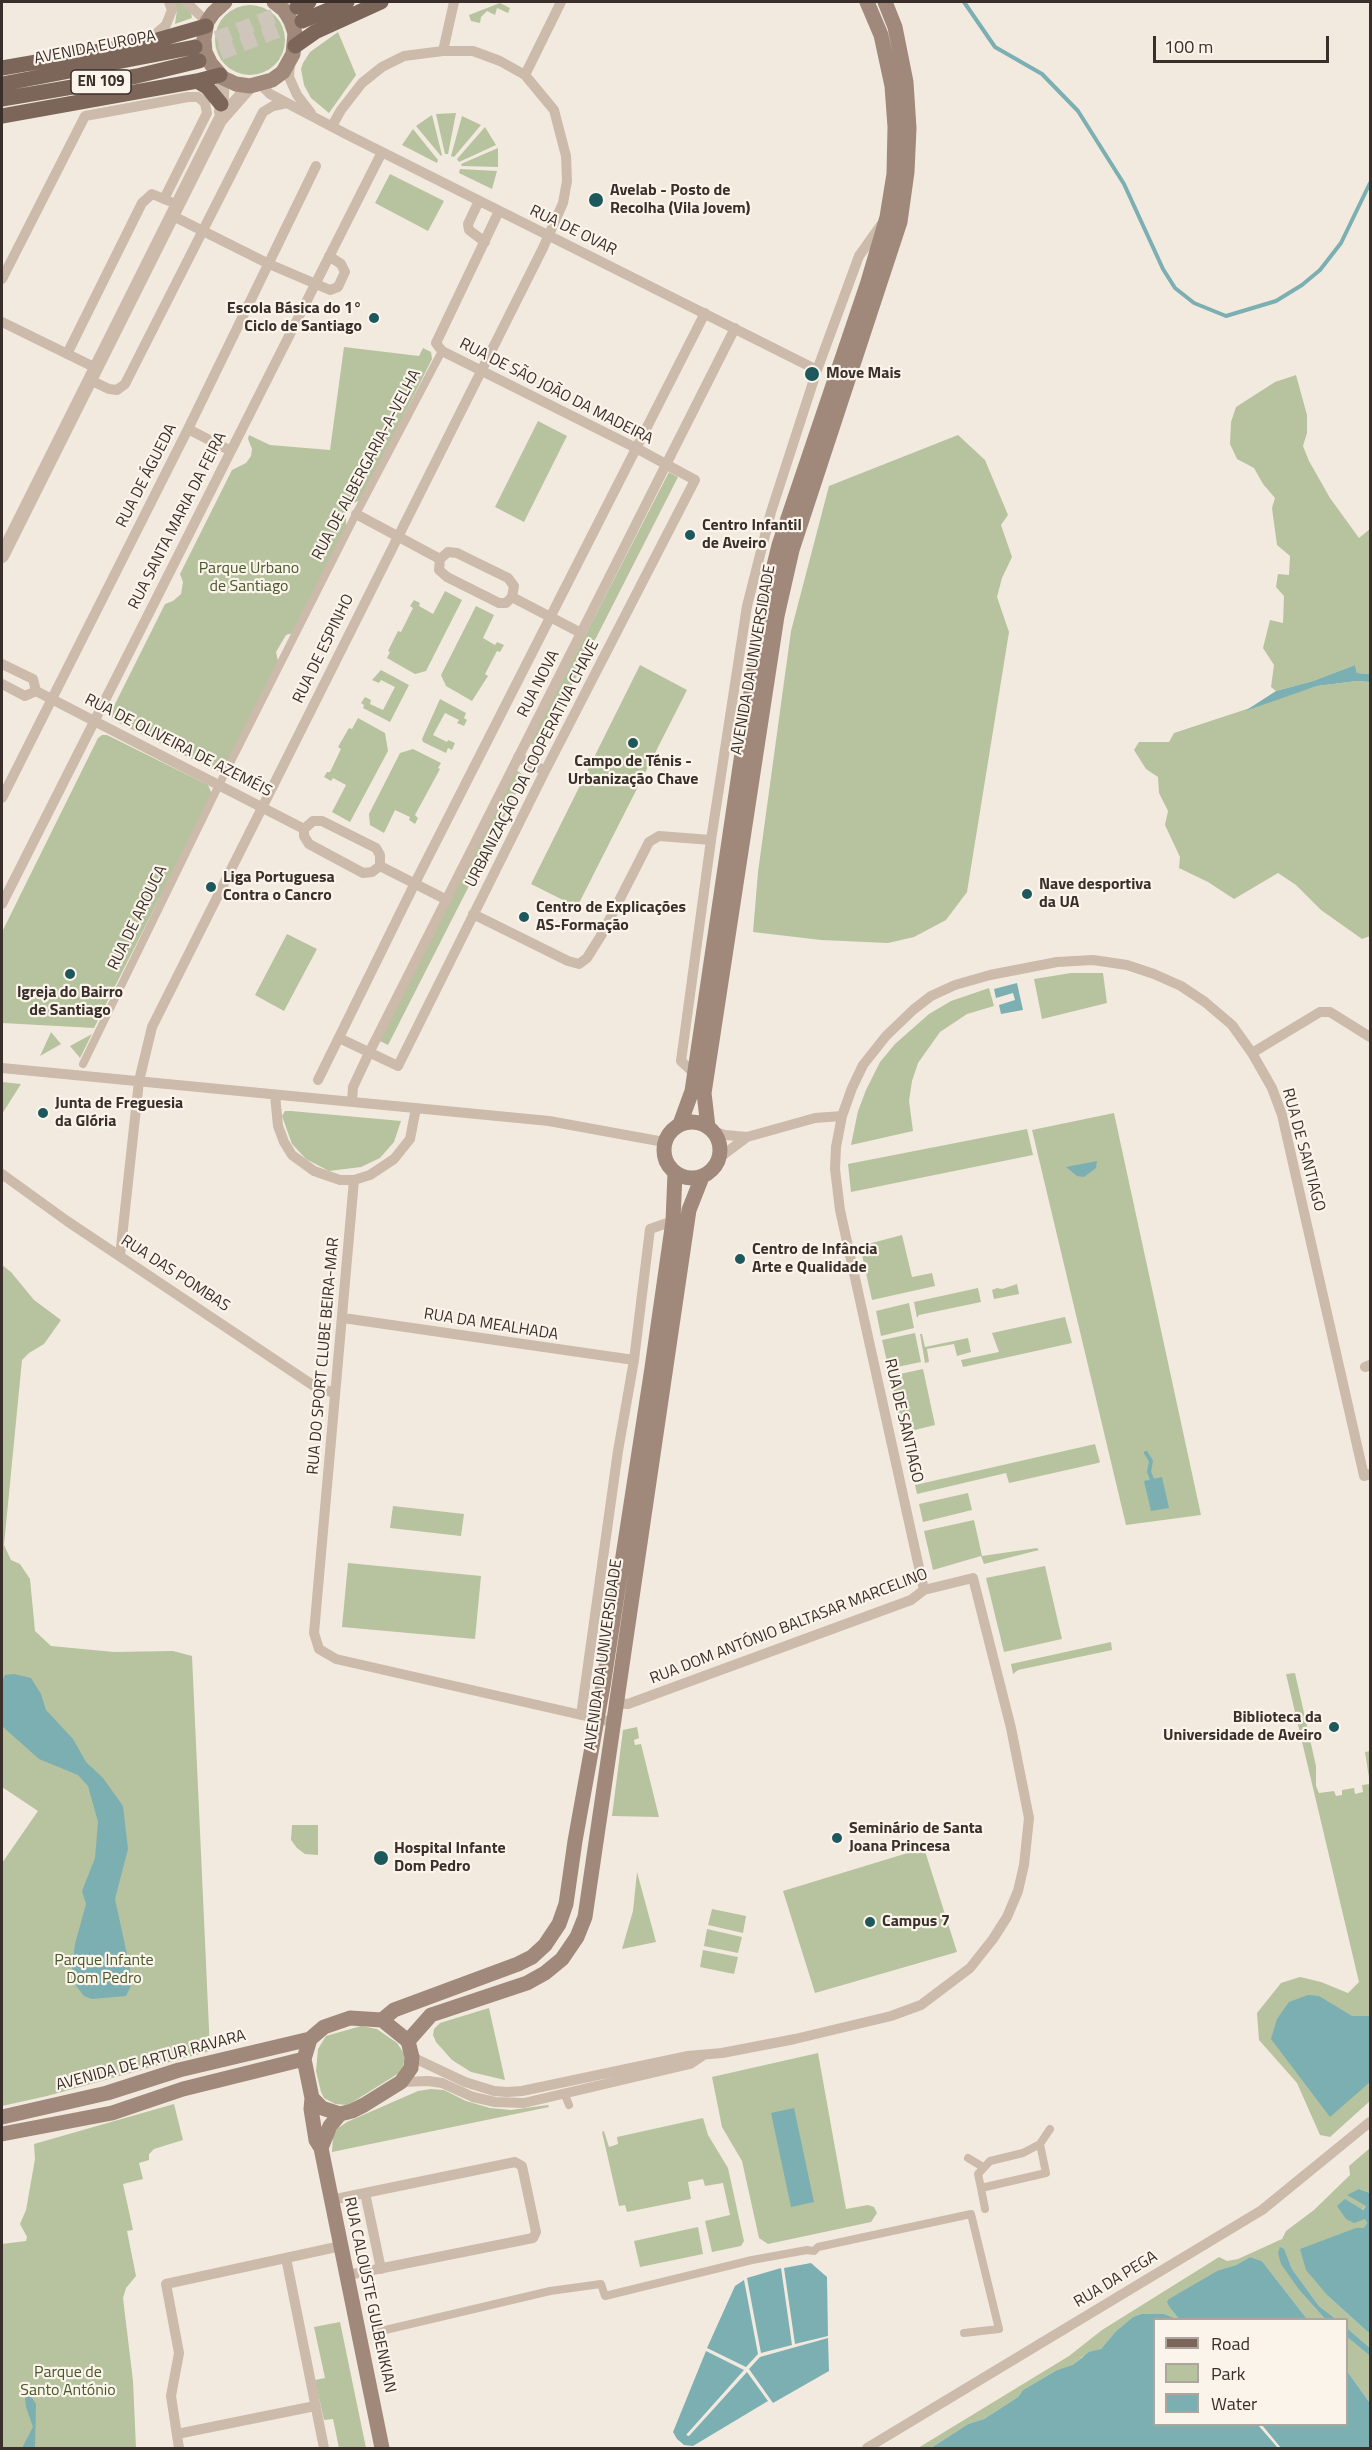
<!DOCTYPE html>
<meta charset="utf-8">
<style>
body{margin:0}
#map{position:relative;width:1372px;height:2450px;overflow:hidden;background:#f3eadf;font-family:"Titillium Web",sans-serif}
canvas{display:block}
.frame{position:absolute;inset:0;border:3px solid #3a2f2a;pointer-events:none}
.legend{position:absolute;left:1153px;top:2318px;width:195px;height:108px;box-sizing:border-box;background:#fbf4eb;border:2px solid #aea59e;margin:0;padding:8px 10px;list-style:none;font-size:18px;color:#3a2f2a}
.legend li{display:flex;align-items:center;gap:12px;height:30px}
.legend b{width:30px;border:2px solid #aea59e}
.scale{position:absolute;left:1153px;top:36px;width:176px;height:27px;box-sizing:border-box;border:3px solid #3a2f2a;border-top:0;padding-left:8px;font-size:18px;line-height:21px;white-space:nowrap;color:#3a2f2a;-webkit-text-stroke:4px #fbf4eb;paint-order:stroke}
</style>
<div id="map">
<canvas width="1372" height="2450"></canvas>
<div class="frame"></div>
<ul class="legend">
<li><b style="height:8px;background:#7c665a"></b>Road</li>
<li><b style="height:16px;background:#b6c39e"></b>Park</li>
<li><b style="height:16px;background:#7cafb2"></b>Water</li>
</ul>
<div class="scale">100 m</div>
</div>
<script>
const g = document.querySelector('canvas').getContext('2d');
g.lineJoin = 'round';
function paint(path, color) { g.fillStyle = color; g.fill(path, 'evenodd'); }
const poly = rows => new Path2D(rows.map(r => 'M' + r).join(''));
function trace(path, color, width, dash) { g.strokeStyle = color; g.lineWidth = width; g.lineCap = dash ? 'butt' : 'round'; g.setLineDash(dash || []); g.stroke(path); }
function drawText(font, color, halo, rows, align = 'center') {
  g.font = font + ' "Titillium Web",sans-serif'; g.lineWidth = 4.5; g.setLineDash([]); g.textBaseline = 'middle'; g.strokeStyle = halo; g.fillStyle = color; for (const [text, x, y, turn = 0] of rows) {
    g.save(); g.translate(x, y); g.rotate((+turn || 0) * Math.PI / 180); g.textAlign = isNaN(turn) ? turn : align; if (halo) g.strokeText(text, 0, 0); g.fillText(text, 0, 0); g.restore();
  }
}
paint(poly([
 [174,2,181,2,191,12,192,18,175,24,177,10],
 [500,3,510,8,508,13,497,8,495,15,487,11,481,17,480,23,471,21,469,15],
 '215 40a35 35 0 1 1 70 0a35 35 0 1 1-70 0Z',
 [338,32,356,75,329,113,311,98,304,85,301,69,303,63,310,52],
 [456,113,448,154,445,154,436,114],
 [432,115,442,155,441,156,416,126],
 [462,116,481,125,454,157,451,156],
 [485,127,496,145,459,162,457,159],
 [413,129,438,160,437,163,402,145],
 [498,148,498,167,462,166,461,164],
 [460,169,497,171,492,189,459,173],
 [390,174,444,201,428,231,375,203],
 [344,347,419,356,423,348,431,352,432,359,362,499,350,505,346,512,346,527,293,633,286,635,276,652,278,661,225,768,221,771,216,771,113,720,110,714,165,604,173,601,181,594,183,582,180,574,232,470,246,463,251,456,252,449,248,439,249,435,270,445,330,450],
 [1296,375,1307,415,1307,433,1303,446,1309,461,1330,498,1359,538,1370,529,1370,674,1357,673,1355,665,1313,681,1276,691,1271,687,1274,665,1263,648,1270,620,1283,623,1284,596,1276,587,1278,574,1289,575,1290,556,1277,545,1272,508,1275,498,1263,484,1254,468,1237,459,1230,444,1231,422,1236,407,1275,382],
 [538,421,567,436,524,522,495,507],
 [958,435,985,460,1008,515,1001,525,1012,557,1002,578,997,597,1009,632,967,892,946,920,914,937,888,943,821,940,753,932,758,872,791,631,829,486],
 [669,472,678,477,540,748,530,743],
 [445,591,462,600,426,671,415,674,387,658,390,652,388,651,398,631,401,632,413,608,410,606,414,600,420,603,419,606,433,614],
 [476,606,494,615,483,638,495,645,497,642,504,645,500,652,497,651,485,674,488,676,472,701,446,686,441,675],
 [640,665,687,690,577,907,531,884],
 [381,670,409,685,390,722,363,708,364,705,361,703,365,697,371,700,370,704,383,710,395,687,381,680,379,683,372,680],
 [1357,681,1370,682,1370,936,1362,939,1321,910,1296,885,1278,873,1234,899,1208,882,1179,868,1180,857,1165,825,1168,811,1159,793,1158,777,1146,769,1134,750,1139,742,1169,742,1174,733,1317,686],
 [440,699,466,713,464,718,467,720,464,726,457,723,459,720,445,713,433,735,447,742,448,740,455,743,452,750,448,748,446,753,423,742,422,739],
 [358,718,385,733,388,751,350,822,332,812,346,785,333,778,331,781,324,777,327,772,330,772,341,749,338,747,349,728,352,729],
 [102,735,107,735,208,785,212,794,94,1028,2,1023,2,932,98,738],
 [413,749,441,763,438,768,440,769,415,815,418,818,415,824,409,820,410,817,395,810,384,833,370,825,369,814,400,753],
 [516,770,525,776,388,1045,380,1041],
 [287,934,317,949,284,1011,255,995],
 [1071,973,1103,973,1107,1003,1042,1019,1034,979],
 [989,988,994,1006,967,1014,940,1032,918,1063,912,1081,909,1101,913,1131,851,1145,858,1111,866,1090,880,1062,895,1044,929,1014,951,1001],
 [51,1032,61,1044,40,1056],
 [92,1034,80,1058,70,1046],
 [2,1082,21,1084,2,1114],
 [285,1111,291,1111,401,1121,394,1142,380,1158,361,1167,329,1171,306,1159,292,1144,282,1116],
 [1114,1113,1201,1515,1126,1525,1032,1130],
 [1027,1129,1033,1155,851,1192,848,1164],
 [902,1235,912,1277,932,1273,935,1286,872,1300,860,1246],
 [2,1265,11,1272,34,1300,61,1320,44,1344,29,1353,22,1360,4,1545,11,1560,20,1564,30,1579,35,1631,51,1646,114,1652,173,1651,192,1656,210,2051,47,2096,2,2106,2,1863,38,1811,2,1787],
 [1017,1284,1019,1294,994,1299,992,1290,997,1288,1002,1289],
 [978,1288,981,1302,919,1315,917,1318,914,1302],
 [909,1303,914,1328,881,1336,876,1311],
 [1065,1317,1072,1343,963,1367,961,1360,999,1352,992,1333],
 [915,1333,921,1362,897,1367,888,1366,882,1340],
 [920,1334,922,1334,925,1347,968,1338,971,1352,957,1356,954,1344,927,1349,929,1362,925,1363],
 [923,1369,935,1425,903,1433,891,1379,900,1374],
 [1095,1444,1100,1462,1098,1463,1009,1483,1006,1473,917,1494,915,1485],
 [968,1493,972,1510,923,1522,919,1504],
 [393,1506,464,1514,461,1536,390,1528],
 [974,1520,982,1556,1037,1548,1039,1550,984,1564,981,1556,933,1570,924,1531],
 [348,1563,481,1576,475,1639,342,1627],
 [1045,1566,1062,1639,1004,1652,986,1578],
 [1111,1642,1112,1650,1018,1670,1013,1674,1011,1664],
 [1295,1673,1316,1766,1316,1786,1319,1793,1334,1791,1336,1796,1342,1795,1342,1790,1354,1788,1355,1794,1363,1792,1362,1785,1370,1784,1365,1752,1370,1751,1370,2101,1330,2137,1320,2135,1297,2083,1259,2040,1257,2013,1281,1983,1300,1977,1321,1982,1348,1993,1359,1982,1286,1674],
 [637,1727,639,1738,634,1740,635,1745,641,1744,659,1817,612,1816,623,1730],
 [292,1825,318,1825,318,1855,305,1854,297,1848,291,1840],
 [924,1848,957,1952,815,1993,783,1891],
 [637,1872,656,1942,622,1949,633,1911],
 [712,1909,746,1916,743,1933,708,1925],
 [707,1929,742,1937,738,1953,704,1946],
 [703,1950,738,1957,734,1974,700,1967],
 [489,2008,505,2080,471,2072,452,2060,436,2042,433,2035,434,2029,440,2023],
 [361,2026,377,2029,397,2043,405,2055,403,2067,399,2073,348,2105,335,2104,324,2098,321,2092,316,2071,318,2049,326,2036],
 [818,2053,846,2209,868,2205,874,2207,877,2213,871,2222,768,2244,759,2238,742,2161,722,2127,712,2077],
 [431,2089,444,2090,466,2101,490,2108,511,2110,548,2105,549,2107,332,2152,333,2136,338,2128,347,2122,418,2091],
 [174,2104,183,2140,154,2149,149,2154,149,2160,139,2163,143,2179,123,2184,133,2230,127,2231,136,2276,126,2288,123,2298,133,2381,136,2448,2,2448,2,2244,26,2241,27,2237,20,2224,26,2210,35,2159,34,2144],
 [703,2118,708,2135,728,2168,744,2241,741,2246,712,2252,705,2221,730,2215,723,2183,705,2186,703,2179,688,2182,691,2199,627,2212,625,2205,619,2206,602,2132,604,2131,609,2147,618,2144,617,2137],
 [1370,2148,1370,2193,1359,2189,1366,2206,1362,2210,1367,2223,1328,2296,1370,2334,1370,2348,1347,2328,1346,2320,1336,2319,1319,2306,1292,2269,1284,2249,1300,2291,1325,2319,1307,2319,1262,2261,1250,2257,1236,2265,1219,2270,1170,2308,1179,2319,1173,2319,1164,2314,1141,2314,1133,2317,1116,2331,1101,2349,1082,2357,1073,2366,1057,2370,1023,2390,1018,2397,984,2419,968,2424,931,2448,918,2448,1069,2356,1102,2330,1219,2257,1227,2261,1238,2259,1282,2239,1286,2231,1314,2210,1350,2175,1349,2166],
 [698,2227,703,2254,640,2267,634,2241],
 [340,2322,366,2448,339,2448,333,2419,324,2420,315,2380,325,2378,314,2327],
 [1347,2337,1370,2356,1370,2403,1347,2371]
]), '#b6c39e');
paint(poly([
 [1355,665,1357,673,1370,674,1370,682,1357,681,1317,686,1245,711,1276,691,1313,681],
 [1017,983,1023,1010,1001,1014,999,1005,1015,1000,1013,993,996,998,994,989],
 [1097,1161,1096,1168,1084,1177,1077,1176,1066,1167],
 [1162,1477,1169,1508,1151,1511,1144,1481],
 [14,1674,31,1678,41,1694,46,1710,73,1739,86,1762,103,1778,123,1806,128,1849,115,1899,130,1968,132,1984,126,1996,92,1999,84,1996,77,1987,72,1968,75,1944,86,1904,82,1891,95,1858,98,1822,88,1786,78,1775,39,1759,2,1726,2,1681,5,1675],
 [1308,1995,1319,1996,1352,2016,1370,2016,1370,2082,1330,2117,1271,2039,1277,2019,1289,2002],
 [794,2108,814,2202,791,2207,771,2113],
 [1359,2189,1370,2193,1370,2334,1328,2296,1306,2270,1300,2249,1356,2228,1364,2228,1367,2223,1365,2219,1354,2223,1346,2219,1337,2206,1345,2199,1363,2210,1366,2206,1347,2195],
 [1280,2247,1284,2249,1292,2269,1319,2306,1336,2319,1325,2319,1300,2291,1281,2264,1278,2253],
 [1250,2257,1262,2261,1307,2319,1179,2319,1170,2308,1167,2302,1169,2299,1219,2270,1236,2265],
 [811,2263,827,2277,828,2336,795,2344,784,2268],
 [781,2268,792,2345,761,2353,747,2278],
 [744,2280,758,2354,746,2367,707,2348,735,2286],
 [1141,2314,1164,2314,1176,2319,1154,2320,1154,2424,1258,2425,1278,2448,931,2448,968,2424,984,2419,1018,2397,1023,2390,1057,2370,1073,2365,1089,2352,1101,2349,1116,2331,1133,2317],
 [1347,2328,1370,2348,1370,2356,1347,2337],
 [828,2338,829,2371,773,2403,749,2369,760,2357],
 [706,2351,744,2370,686,2435,689,2436,747,2372,768,2401,693,2446,684,2445,677,2439,673,2432],
 [1347,2371,1370,2403,1370,2448,1281,2448,1262,2425,1346,2424],
 [29,2393,36,2404,35,2448,22,2448,33,2427,26,2407,25,2398]
]), '#7cafb2');
trace(poly([
 [964,2,995,47,1042,74,1078,111,1124,184,1163,269,1175,288,1194,303,1226,316,1276,301,1302,285,1320,270,1341,243,1370,183],
 [1146,1453,1151,1461,1149,1472,1152,1479]
]), '#7cafb2', 4);
trace(poly([
 [195,47,297,7],
 [199,61,302,21]
]), '#cec5bb', 15, [15, 8]);
trace(poly([
 [83,1064,217,789,356,514,442,351],
 [565,2095,569,2105],
 [1040,2144,1050,2129],
 [968,2158,983,2167],
 [981,2188,978,2174,990,2161,1023,2153,1040,2144,1046,2173,981,2188,985,2209],
 [381,2331,550,2291,601,2284,605,2296,752,2260,807,2250,814,2251,818,2247,971,2214,999,2329,964,2333]
]), '#ccbaaa', 8);
trace(poly([
 [186,2,207,22],
 [149,40,166,25,172,10,169,2],
 [443,51,454,2],
 [290,63,289,77,297,95,311,113],
 [525,75,561,2],
 [261,85,270,94,346,134,817,370],
 [479,201,468,224,469,230,485,242],
 [171,215,269,264,330,290,338,287,345,272,341,264,329,256],
 [2,279,85,116,188,97,198,97,205,103,207,113,164,199],
 [2,322,96,368],
 [67,354,142,203,152,194,169,201],
 [90,380,109,389,117,390,125,384,263,112,273,106,287,103],
 [188,429,231,451],
 [356,514,440,559],
 [448,552,457,553,508,578,514,586,512,597,506,603,499,603,447,577,439,570,440,559,448,552],
 [512,597,581,633],
 [2,664,33,679,36,691,304,829],
 [2,684,25,696,36,691],
 [518,757,545,771],
 [2,798,188,429,316,166],
 [313,821,322,821,376,848,380,855,380,866,372,872,363,873,309,844,304,836,304,829,313,821],
 [380,866,447,900],
 [2,904,382,152],
 [473,914,568,961,579,964,587,958,602,934,649,842,659,836,711,840],
 [339,1038,398,1066,545,771,695,480,636,448,442,351,436,343,499,211],
 [1252,1053,1320,1012,1330,1012,1370,1037],
 [2,1068,549,1121,664,1142],
 [694,1073,681,1061,711,840,747,606,771,512,817,370,859,256,881,225],
 [318,1080,415,883,705,313],
 [275,1095,278,1126,284,1142,292,1155,314,1171,340,1180,354,1180,370,1175,394,1159,410,1139,416,1108],
 [352,1102,353,1087,369,1053,735,328],
 [712,1131,725,1135,747,1137],
 [719,1158,747,1137,815,1118,842,1116],
 [2,1174,67,1221,314,1386,334,1393],
 [354,1180,314,1633,319,1649,336,1659,612,1722],
 [120,1256,139,1081,152,1027,543,248,563,203,567,181,566,156,554,110,525,75,500,61,473,51,443,51,404,56,382,67,362,83,341,110,332,126],
 [343,1318,634,1360],
 [1365,1367,1370,1365],
 [924,1590,840,1210,835,1169,836,1147,842,1116,852,1088,863,1065,886,1036,913,1010,931,996,955,985,990,975,1057,962,1093,960,1127,965,1154,974,1181,986,1205,1002,1232,1025,1252,1053,1272,1088,1282,1115,1364,1476,1370,1474],
 [581,1715,618,1451,634,1360,650,1229,673,1221],
 [412,2057,465,2082,494,2091,507,2092,522,2091,688,2056,722,2053,795,2039,891,2016,921,2005,970,1968,993,1939,1007,1917,1018,1891,1024,1865,1029,1818,1011,1728,973,1578,924,1590,911,1600,628,1704,615,1703],
 [401,2082,428,2081,442,2083,473,2097,495,2102,524,2103,690,2064,702,2056],
 [365,2193,381,2269],
 [331,2200,515,2162,522,2166,536,2232,533,2238,348,2275],
 [286,2258,324,2448],
 [177,2434,315,2406],
 [179,2448,171,2396,179,2353,166,2284,341,2246],
 [867,2448,1262,2210,1370,2122]
]), '#ccbaaa', 10);
trace(poly([
 [221,112,223,78],
 [2,556,220,120,250,86]
]), '#ccbaaa', 14);
trace(poly([
 [225,2,213,13,207,22,204,39,205,52,211,64,223,78,236,84,250,86,272,80,283,72,293,54,295,33,291,21,284,10,274,2],
 '664 1150a28 28 0 1 1 56 0a28 28 0 1 1-56 0Z',
 [680,1124,692,1091,763,611,779,545,867,285,887,217,894,174,895,127,892,86,881,35,867,2],
 [708,1127,704,1093,777,616,792,550,900,222,907,172,909,128,906,82,895,27,885,2],
 [350,2018,382,2020,408,2041,412,2057,411,2068,401,2082,364,2105,352,2111,340,2114,322,2108,312,2098,304,2059,310,2039,324,2027,350,2018],
 [382,2020,394,2010,518,1964,532,1957,545,1945,559,1924,566,1904,575,1841,603,1686,652,1368,673,1221,675,1173],
 [408,2041,431,2015,527,1983,545,1973,562,1959,577,1937,585,1917,689,1210,702,1177],
 [312,2098,311,2109,316,2140,321,2148],
 [340,2114,330,2126,321,2148,382,2448],
 [2,2117,107,2093,179,2070,310,2039],
 [2,2134,112,2113,183,2089,304,2059]
]), '#a0897b', 15);
trace(poly([
 [297,7,309,2],
 [302,21,347,2],
 [295,46,315,32,381,2],
 [2,68,147,43,206,26],
 [197,81,207,87,221,104],
 [2,84,195,47],
 [2,99,137,76,199,61],
 [2,116,197,81,220,75]
]), '#7c665a', 15);
for (const [x, y, r, color] of [
 [596,200,8,"#1d585d"],
 [374,318,6,"#1d585d"],
 [812,374,8,"#1d585d"],
 [690,535,6,"#1d585d"],
 [633,743,6,"#1d585d"],
 [211,887,6,"#1d585d"],
 [1027,894,6,"#1d585d"],
 [524,917,6,"#1d585d"],
 [70,974,6,"#1d585d"],
 [43,1113,6,"#1d585d"],
 [740,1259,6,"#1d585d"],
 [1334,1727,6,"#1d585d"],
 [837,1838,6,"#1d585d"],
 [381,1858,8,"#1d585d"],
 [870,1922,6,"#1d585d"]
]) { const dot = new Path2D(); dot.arc(x, y, r, 0, 2 * Math.PI); g.fillStyle = color; g.fill(dot); trace(dot, '#fbf4eb', 2); }
for (const [x, y, w] of [
 [101,82,60]
]) { const box = new Path2D(); box.roundRect(x - w / 2, y - 12, w, 24, 4.5); g.fillStyle = '#fbf4eb'; g.fill(box); trace(box, '#3a2f2a', 1.5); }
drawText('bold 15px', '#3a2f2a', null, [
 ["EN 109",101,82]
]);
drawText('16px', '#3a2f2a', '#fbf4eb', [
 ["AVENIDA EUROPA",95,48,-11],
 ["RUA DE OVAR",573,231,26],
 ["RUA DE SÃO JOÃO DA MADEIRA",556,392,27],
 ["RUA DE ALBERGARIA-A-VELHA",367,465,-62],
 ["RUA DE ÁGUEDA",147,476,-63],
 ["RUA SANTA MARIA DA FEIRA",178,521,-63],
 ["RUA DE ESPINHO",324,649,-64],
 ["AVENIDA DA UNIVERSIDADE",754,660,-80],
 ["RUA NOVA",539,684,-63],
 ["RUA DE OLIVEIRA DE AZEMÉIS",178,746,27],
 ["URBANIZAÇÃO DA COOPERATIVA CHAVE",533,764,-63],
 ["RUA DE AROUCA",138,918,-64],
 ["RUA DE SANTIAGO",1303,1150,75],
 ["RUA DAS POMBAS",175,1274,33],
 ["RUA DA MEALHADA",491,1325,9],
 ["RUA DO SPORT CLUBE BEIRA-MAR",324,1356,-85],
 ["RUA DE SANTIAGO",903,1421,77],
 ["RUA DOM ANTÓNIO BALTASAR MARCELINO",789,1627,-21],
 ["AVENIDA DA UNIVERSIDADE",604,1655,-82],
 ["AVENIDA DE ARTUR RAVARA",151,2061,-15],
 ["RUA DA PEGA",1116,2280,-31],
 ["RUA CALOUSTE GULBENKIAN",369,2295,78]
]);
drawText('bold 16px', '#3a2f2a', '#fbf4eb', [
 ["Avelab - Posto de",610,191],
 ["Recolha (Vila Jovem)",610,209],
 ["Escola Básica do 1°",362,309,"right"],
 ["Ciclo de Santiago",362,327,"right"],
 ["Move Mais",826,374],
 ["Centro Infantil",702,526],
 ["de Aveiro",702,544],
 ["Campo de Ténis -",633,762,"center"],
 ["Urbanização Chave",633,780,"center"],
 ["Liga Portuguesa",223,878],
 ["Contra o Cancro",223,896],
 ["Nave desportiva",1039,885],
 ["da UA",1039,903],
 ["Centro de Explicações",536,908],
 ["AS-Formação",536,926],
 ["Igreja do Bairro",70,993,"center"],
 ["de Santiago",70,1011,"center"],
 ["Junta de Freguesia",55,1104],
 ["da Glória",55,1122],
 ["Centro de Infância",752,1250],
 ["Arte e Qualidade",752,1268],
 ["Biblioteca da",1322,1718,"right"],
 ["Universidade de Aveiro",1322,1736,"right"],
 ["Seminário de Santa",849,1829],
 ["Joana Princesa",849,1847],
 ["Hospital Infante",394,1849],
 ["Dom Pedro",394,1867],
 ["Campus 7",882,1922]
], 'left');
drawText('16px', '#48592c', '#fbf4eb', [
 ["Parque Urbano",249,569],
 ["de Santiago",249,587],
 ["Parque Infante",104,1961],
 ["Dom Pedro",104,1979],
 ["Parque de",68,2373],
 ["Santo António",68,2391]
]);
</script>
